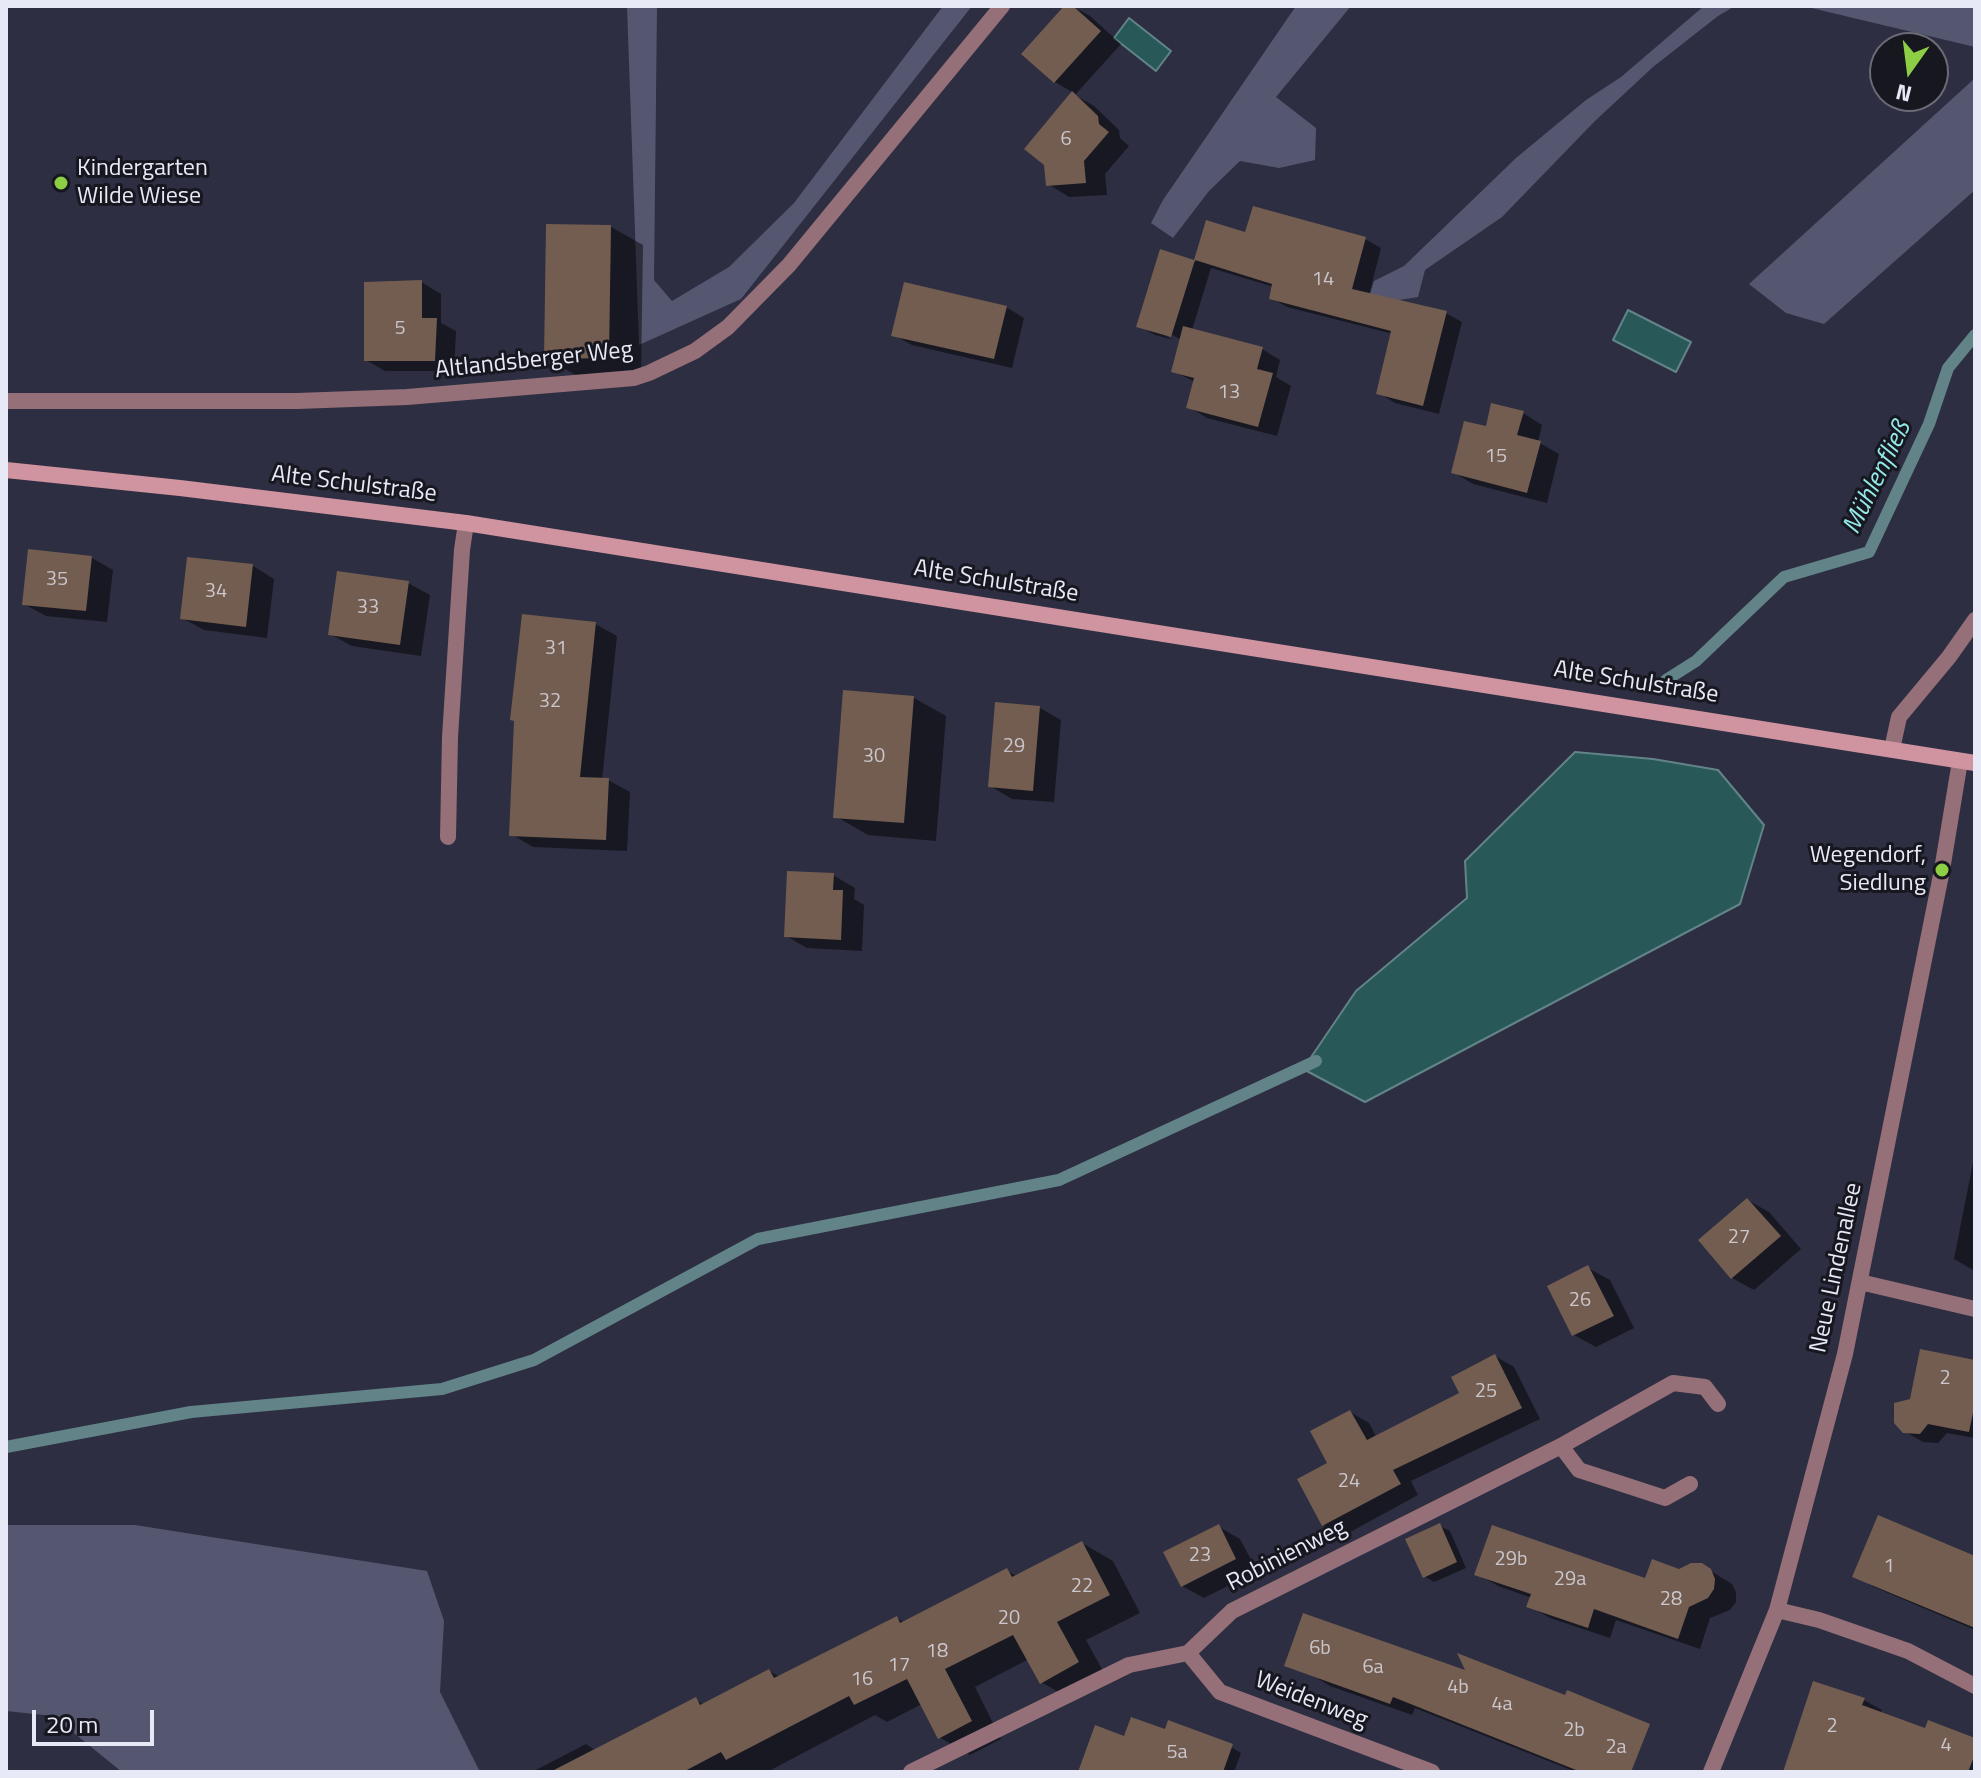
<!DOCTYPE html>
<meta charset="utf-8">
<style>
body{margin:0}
#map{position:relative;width:1981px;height:1778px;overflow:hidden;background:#2d2e41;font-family:"Titillium Web",sans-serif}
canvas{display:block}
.frame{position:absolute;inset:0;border:8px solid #e8e9f6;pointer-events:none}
.north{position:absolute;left:1869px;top:32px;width:80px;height:80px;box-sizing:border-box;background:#171720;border:2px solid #6b6b76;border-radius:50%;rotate:194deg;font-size:22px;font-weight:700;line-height:32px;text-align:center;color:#e8e9f6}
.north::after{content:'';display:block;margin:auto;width:28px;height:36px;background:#8dce44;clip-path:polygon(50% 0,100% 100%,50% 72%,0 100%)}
.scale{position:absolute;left:32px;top:1710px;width:122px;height:36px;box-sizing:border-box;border:4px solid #e8e9f6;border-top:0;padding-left:10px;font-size:24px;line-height:28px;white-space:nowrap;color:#e8e9f6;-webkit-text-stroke:6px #171720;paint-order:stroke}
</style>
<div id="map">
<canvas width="1981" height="1778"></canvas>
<div class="frame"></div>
<div class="north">N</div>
<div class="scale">20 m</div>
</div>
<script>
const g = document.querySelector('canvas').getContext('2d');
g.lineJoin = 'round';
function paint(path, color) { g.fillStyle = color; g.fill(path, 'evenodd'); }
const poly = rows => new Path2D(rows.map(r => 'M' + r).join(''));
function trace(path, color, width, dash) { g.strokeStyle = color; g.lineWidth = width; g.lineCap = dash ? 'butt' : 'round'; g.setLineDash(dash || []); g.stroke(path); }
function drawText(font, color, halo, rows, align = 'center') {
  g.font = font + ' "Titillium Web",sans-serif'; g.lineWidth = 6; g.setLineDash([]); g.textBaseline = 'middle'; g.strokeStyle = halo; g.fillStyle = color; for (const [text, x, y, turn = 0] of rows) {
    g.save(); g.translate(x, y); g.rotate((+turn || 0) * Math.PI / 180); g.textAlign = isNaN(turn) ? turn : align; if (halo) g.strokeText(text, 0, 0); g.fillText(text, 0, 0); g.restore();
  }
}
paint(poly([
 [627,6,657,6,654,280,672,301,729,267,794,203,943,6,972,6,741,299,639,345],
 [1296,6,1351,6,1276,97,1316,128,1315,160,1279,168,1240,161,1209,191,1173,238,1151,223,1163,200],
 [1704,6,1735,6,1718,16,1653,67,1595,121,1502,217,1425,270,1418,297,1399,300,1362,321,1374,281,1404,266,1516,158,1586,100,1621,77],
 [1803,6,1975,6,1975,47],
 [1975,78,1975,190,1824,324,1786,313,1749,284],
 [6,1525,135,1525,427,1571,444,1621,440,1692,480,1772,122,1772,53,1716,6,1711]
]), '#555771');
const water = poly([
 [1129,18,1171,51,1156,71,1114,38,1129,18],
 [1628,310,1691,342,1676,372,1613,340,1628,310],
 [1575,752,1653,759,1718,770,1764,825,1740,904,1365,1102,1303,1069,1356,991,1467,898,1465,861,1575,752]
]);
paint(water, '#295859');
trace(water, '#628488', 2);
paint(poly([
 [1066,6,1072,6,1090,16,1121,44,1075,95,1094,106,1119,130,1120,138,1129,146,1105,174,1107,195,1069,197,1048,184,1046,164,1027,148,1074,93,1055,82],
 [1208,223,1247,234,1365,239,1381,248,1369,295,1446,313,1462,322,1439,414,1395,403,1379,393,1393,334,1287,307,1271,298,1274,287,1211,268,1192,330,1262,349,1280,360,1276,377,1291,386,1277,436,1207,418,1189,407,1195,382,1173,371,1181,340,1164,330,1162,334,1174,340,1155,335,1139,326,1161,252,1196,262],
 [611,227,643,245,641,375,579,377,546,358],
 [421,282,441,294,441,323,456,331,454,371,385,371,366,360],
 [1006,307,1024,318,1012,368,912,345,894,335],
 [1523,413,1542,425,1538,442,1559,454,1547,503,1473,484,1453,472,1487,429],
 [92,558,113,570,107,622,46,616,24,604],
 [253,566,274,579,267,638,204,630,182,618],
 [408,583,430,595,421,656,352,646,330,634],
 [595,624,617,636,602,780,608,780,630,792,627,851,533,847,511,834],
 [914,698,946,716,936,841,868,835,835,816],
 [1040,708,1061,720,1054,802,1012,799,990,786],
 [833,875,855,888,854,899,864,905,862,951,807,948,786,936],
 [1975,1152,1975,1271,1954,1259],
 [1747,1200,1769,1212,1801,1249,1754,1290,1732,1278],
 [1588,1268,1610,1280,1634,1328,1596,1347,1574,1335],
 [1495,1356,1514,1367,1540,1419,1411,1481,1418,1495,1343,1536,1324,1525,1329,1464,1350,1412,1369,1423,1377,1438,1462,1394],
 [1975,1362,1975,1438,1947,1433,1938,1443,1923,1442,1904,1431,1912,1400],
 [1440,1526,1450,1531,1466,1568,1434,1582,1424,1576],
 [1219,1527,1240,1539,1257,1571,1204,1598,1182,1586],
 [1082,1543,1113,1561,1140,1613,1086,1640,1108,1680,1072,1700,1041,1682,1029,1659,975,1687,1001,1739,970,1755,939,1737,922,1704,887,1722,875,1715,767,1772,532,1772,586,1744,596,1751,696,1700,704,1705,769,1671,780,1677,897,1618,905,1623,1007,1571,1017,1576],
 [1975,1558,1975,1630,1874,1587,1855,1576],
 [1701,1565,1732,1584,1736,1592,1736,1602,1730,1610,1710,1618,1700,1649,1616,1620,1610,1638,1550,1618,1529,1606,1532,1598,1498,1586,1477,1574,1647,1580],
 [1327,1623,1593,1772,1576,1772,1415,1708,1412,1715,1330,1686,1309,1673],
 [1864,1700,1882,1710,1880,1714,1926,1731,1975,1740,1975,1772,1785,1772],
 [1166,1731,1221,1741,1241,1753,1234,1772,1080,1772,1125,1739]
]), '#0007');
trace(poly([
 [1666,680,1696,661,1784,577,1869,552,1929,424,1948,368,1975,335],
 [6,1447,191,1412,442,1389,534,1360,758,1239,1059,1180,1316,1061]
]), '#628488', 12);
paint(poly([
 [1064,6,1073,6,1101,31,1054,83,1021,54],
 [1072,91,1098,116,1099,124,1109,132,1084,161,1086,183,1046,186,1044,165,1024,149],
 [1253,206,1366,237,1352,289,1447,311,1423,406,1376,394,1391,331,1269,299,1272,284,1195,260,1171,337,1136,327,1160,249,1194,260,1206,220,1245,232],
 [546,224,611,225,609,358,544,359],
 [422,280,422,318,437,318,435,361,364,361,364,282],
 [904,282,1007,306,994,359,891,336],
 [1183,326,1263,347,1257,369,1273,373,1258,427,1186,408,1194,378,1171,372],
 [1491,403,1524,411,1517,435,1541,441,1527,493,1451,473,1464,421,1486,426],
 [28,549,92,556,86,611,22,605],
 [187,557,253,564,246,627,180,619],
 [337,571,409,581,400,645,328,635],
 [522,614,596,622,580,777,609,778,606,840,509,836,514,721,510,720],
 [843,690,914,696,904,823,833,818],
 [995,702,1040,706,1033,791,988,787],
 [787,871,834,873,833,890,843,890,841,940,784,937],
 [1747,1198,1781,1236,1731,1279,1698,1240],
 [1588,1265,1614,1316,1572,1336,1547,1286],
 [1920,1349,1975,1360,1975,1403,1969,1432,1928,1424,1920,1434,1903,1433,1894,1423,1894,1403,1910,1399],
 [1495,1354,1522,1408,1393,1470,1401,1484,1322,1526,1297,1479,1327,1463,1310,1431,1350,1410,1367,1440,1459,1393,1451,1377],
 [1878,1515,1975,1556,1975,1628,1852,1577],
 [1440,1523,1457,1562,1423,1578,1405,1539],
 [1219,1524,1236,1559,1181,1587,1163,1552],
 [1492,1525,1645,1578,1652,1559,1679,1569,1691,1563,1702,1563,1711,1569,1715,1579,1714,1589,1708,1598,1689,1607,1678,1639,1594,1609,1588,1628,1526,1607,1531,1594,1474,1575],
 [1082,1541,1110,1595,1057,1622,1079,1662,1040,1684,1013,1635,945,1669,972,1721,938,1739,907,1679,854,1705,849,1696,726,1760,721,1752,683,1772,550,1772,696,1697,700,1705,769,1669,774,1678,897,1616,900,1623,1007,1568,1012,1577],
 [1303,1613,1465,1670,1457,1653,1565,1695,1567,1690,1650,1724,1631,1772,1581,1772,1393,1697,1390,1704,1284,1666],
 [1813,1681,1865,1698,1862,1705,1925,1728,1928,1720,1975,1738,1975,1754,1968,1772,1783,1772],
 [1131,1717,1165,1729,1168,1720,1233,1744,1223,1772,1078,1772,1095,1725,1124,1736]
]), '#725d50');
trace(poly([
 [6,401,297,401,407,397,634,378,649,373,695,351,728,327,789,265,1002,6],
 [1892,749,1899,717,1949,657,1975,620],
 [448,837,450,737,462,550,466,523]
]), '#967078', 16);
trace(poly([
 [1860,1282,1975,1309],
 [1561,1446,1673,1383,1705,1387,1718,1404],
 [1777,1610,1819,1620,1908,1651,1975,1686],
 [1188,1653,1220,1692,1432,1772],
 [911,1772,1129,1665,1188,1653,1232,1611,1561,1446,1579,1470,1665,1498,1690,1484],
 [1711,1772,1777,1610,1845,1354,1942,870,1960,761]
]), '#967078', 16);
trace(poly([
 [6,470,180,488,466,523,1975,763]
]), '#d093a0', 16);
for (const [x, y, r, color] of [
 [61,183,8,"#8dce44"],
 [1942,870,8,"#8dce44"]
]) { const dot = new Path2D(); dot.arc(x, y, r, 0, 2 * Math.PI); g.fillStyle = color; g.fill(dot); trace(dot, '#171720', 3); }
drawText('20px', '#cac6cc', null, [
 ["6",1066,140],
 ["14",1323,280],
 ["5",400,329],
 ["13",1229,393],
 ["15",1496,457],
 ["35",57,580],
 ["34",216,592],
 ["33",368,608],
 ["31",556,649],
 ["32",550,702],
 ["29",1014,747],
 ["30",874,757],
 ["27",1739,1238],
 ["26",1580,1301],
 ["2",1945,1379],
 ["25",1486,1392],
 ["24",1349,1482],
 ["23",1200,1556],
 ["29b",1511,1560],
 ["1",1889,1567],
 ["29a",1570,1580],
 ["22",1082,1587],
 ["28",1671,1600],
 ["20",1009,1619],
 ["6b",1320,1649],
 ["18",937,1652],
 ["17",899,1666],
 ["6a",1373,1668],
 ["16",862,1680],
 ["4b",1458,1688],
 ["4a",1502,1705],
 ["2",1832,1727],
 ["2b",1574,1731],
 ["4",1946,1746],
 ["2a",1616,1748],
 ["5a",1177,1753]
]);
drawText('24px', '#e8e9f6', '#171720', [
 ["Kindergarten",77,169],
 ["Wilde Wiese",77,197],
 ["Wegendorf,",1926,856,"right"],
 ["Siedlung",1926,884,"right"]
], 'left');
drawText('24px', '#e8e9f6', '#171720', [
 ["Altlandsberger Weg",534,361,-6],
 ["Alte Schulstraße",354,485,7],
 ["Alte Schulstraße",996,582,9],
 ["Alte Schulstraße",1636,683,9],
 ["Neue Lindenallee",1837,1268,-78],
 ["Robinienweg",1287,1556,-27],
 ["Weidenweg",1311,1701,21]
]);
drawText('italic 26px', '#94e8e9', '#171720', [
 ["Mühlenfließ",1878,478,-64]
]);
</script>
